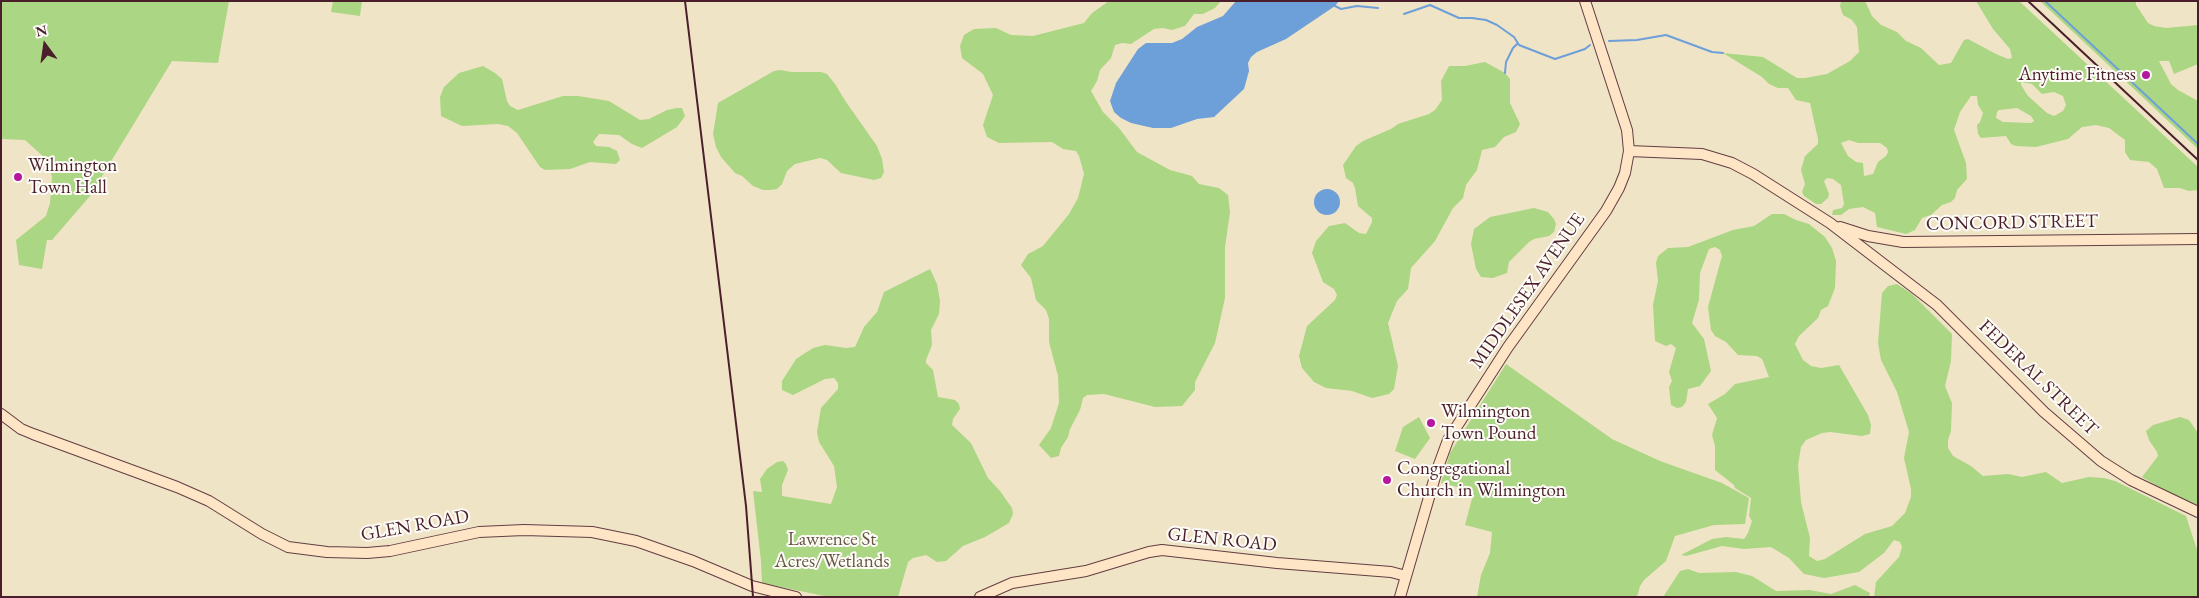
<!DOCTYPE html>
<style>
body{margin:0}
#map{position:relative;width:2199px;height:598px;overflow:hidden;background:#f0e4c7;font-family:"EB Garamond",serif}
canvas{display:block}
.frame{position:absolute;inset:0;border:2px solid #4a1f2b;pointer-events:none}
.north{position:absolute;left:20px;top:20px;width:50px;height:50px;-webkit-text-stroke:4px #fdfcf7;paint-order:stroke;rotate:346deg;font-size:14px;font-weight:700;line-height:20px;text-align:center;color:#4a1f2b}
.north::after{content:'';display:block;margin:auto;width:18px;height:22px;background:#4a1f2b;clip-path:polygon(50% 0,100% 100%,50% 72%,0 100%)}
</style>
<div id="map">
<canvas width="2199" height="598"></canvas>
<div class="frame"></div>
<div class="north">N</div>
</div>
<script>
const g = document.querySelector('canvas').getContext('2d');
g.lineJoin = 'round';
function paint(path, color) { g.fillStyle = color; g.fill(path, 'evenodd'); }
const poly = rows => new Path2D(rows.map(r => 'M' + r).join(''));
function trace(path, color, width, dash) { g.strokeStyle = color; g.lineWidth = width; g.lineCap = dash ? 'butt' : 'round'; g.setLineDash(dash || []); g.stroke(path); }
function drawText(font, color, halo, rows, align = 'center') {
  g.font = font + ' "EB Garamond",serif'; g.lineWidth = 4; g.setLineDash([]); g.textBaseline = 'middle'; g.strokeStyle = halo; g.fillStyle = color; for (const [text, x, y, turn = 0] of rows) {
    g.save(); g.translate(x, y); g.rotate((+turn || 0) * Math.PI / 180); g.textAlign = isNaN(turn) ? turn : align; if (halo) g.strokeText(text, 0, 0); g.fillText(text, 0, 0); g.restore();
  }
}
paint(poly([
 [1,1,229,1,218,63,172,61,90,196,52,240,47,240,42,269,19,265,16,240,46,216,50,203,52,177,47,160,25,140,1,139],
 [333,1,362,1,360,16,331,12],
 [1109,1,1221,1,1215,8,1203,14,1194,14,1185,26,1172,30,1163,28,1154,29,1131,44,1122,43,1115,45,1111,58,1100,70,1097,81,1091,91,1103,112,1119,128,1137,152,1170,170,1192,176,1199,184,1219,188,1228,195,1230,212,1225,247,1225,298,1215,343,1195,382,1195,390,1182,406,1155,407,1104,394,1087,395,1083,398,1080,410,1070,429,1068,437,1061,448,1059,456,1051,458,1039,445,1051,428,1059,403,1058,376,1049,342,1049,319,1046,310,1036,300,1031,278,1021,265,1028,254,1043,246,1069,214,1078,198,1084,174,1079,156,1076,151,1063,149,1052,142,999,143,987,137,983,125,993,95,983,74,962,58,960,46,964,35,974,29,996,28,1011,35,1033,36,1084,23,1092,13],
 [1865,1,1872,16,1881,25,1897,32,1906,41,1921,48,1939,65,1951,63,1964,40,1968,39,1996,54,2008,59,2012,58,2010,49,1993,29,1976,1,2019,1,2198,167,2198,190,2189,191,2180,188,2164,188,2157,169,2149,162,2130,160,2125,152,2125,140,2109,128,2096,125,2082,127,2068,139,2036,147,2016,146,2011,144,2006,136,1981,138,1978,134,1977,125,1980,122,1983,113,1978,105,1977,96,1971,96,1960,112,1954,130,1966,163,1967,179,1957,190,1955,198,1951,202,1942,205,1931,215,1922,218,1915,230,1906,234,1877,227,1875,213,1863,207,1849,209,1841,215,1832,215,1833,210,1842,208,1844,204,1841,185,1833,179,1827,178,1824,181,1829,194,1828,198,1821,204,1816,204,1804,196,1802,192,1805,184,1801,170,1805,156,1818,144,1818,139,1810,103,1796,100,1788,88,1778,88,1769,84,1762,77,1723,53,1763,57,1797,78,1805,78,1827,74,1850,61,1859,52,1857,27,1852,20,1843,15,1840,6,1841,2],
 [2021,82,2032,84,2042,94,2054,92,2063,96,2066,105,2063,111,2054,116,2047,113,2028,96,2021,85],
 [2017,108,2031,116,2034,121,2031,123,2003,122,1996,118,1997,112,1999,110],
 [1849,140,1858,143,1880,143,1887,148,1888,152,1886,156,1878,162,1873,174,1864,176,1863,163,1856,162,1848,156,1841,143],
 [2040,1,2136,1,2136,5,2148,23,2154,26,2166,28,2198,25,2198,64,2174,74,2169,61,2159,61,2171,84,2178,90,2198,101,2198,149],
 [1485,62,1505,73,1510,79,1510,103,1520,124,1516,132,1504,137,1495,147,1482,150,1477,170,1466,185,1463,198,1453,208,1435,241,1411,268,1408,289,1397,301,1388,323,1398,366,1394,389,1389,394,1372,398,1352,391,1326,388,1314,382,1302,368,1299,356,1307,326,1335,300,1337,295,1334,289,1323,282,1312,253,1316,241,1329,226,1345,223,1359,233,1366,234,1372,222,1372,218,1358,206,1355,188,1353,183,1346,178,1343,165,1356,146,1363,141,1391,129,1398,124,1429,114,1435,110,1442,100,1441,81,1449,66,1465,66],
 [483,66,495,73,502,79,507,101,510,106,518,110,563,96,578,96,609,101,640,120,649,119,667,110,677,108,682,108,685,116,677,127,642,148,632,144,619,135,599,134,593,142,596,146,609,147,617,151,620,160,616,164,590,162,570,169,545,170,540,167,517,133,508,126,498,124,462,126,441,116,440,97,444,87,459,73],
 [780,70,792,72,821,72,827,74,835,84,846,102,877,146,882,159,884,172,881,178,874,180,841,173,827,160,820,158,795,164,787,171,782,184,777,189,770,190,763,190,753,186,742,176,735,173,721,157,716,147,713,134,718,103,774,71],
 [1534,208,1548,212,1554,219,1556,224,1554,232,1549,236,1534,239,1529,242,1509,262,1507,273,1493,278,1481,277,1476,269,1471,244,1474,229,1490,217],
 [1772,214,1784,214,1796,220,1809,224,1825,237,1832,248,1836,261,1835,288,1828,306,1821,310,1818,318,1799,336,1795,344,1803,360,1811,366,1821,368,1839,365,1868,415,1871,425,1870,434,1862,436,1830,432,1822,433,1806,440,1801,447,1798,465,1801,502,1810,538,1809,556,1817,561,1825,559,1865,534,1892,526,1905,513,1911,497,1911,489,1904,458,1909,432,1897,392,1881,360,1878,343,1882,293,1888,286,1897,284,1912,294,1952,334,1951,361,1945,386,1952,403,1951,431,1948,440,1948,448,1953,456,1971,466,1983,476,2008,474,2022,477,2046,472,2062,483,2089,477,2104,478,2115,481,2186,516,2198,553,2198,597,1874,597,1876,582,1899,557,1902,547,1900,542,1894,540,1884,553,1859,572,1824,578,1804,574,1789,558,1771,547,1744,549,1722,546,1686,556,1681,555,1712,539,1726,537,1744,539,1748,533,1752,521,1749,516,1751,498,1735,488,1734,485,1715,470,1715,446,1712,435,1717,418,1708,404,1725,394,1735,384,1769,377,1762,359,1757,356,1738,355,1726,342,1715,336,1711,330,1708,307,1722,256,1720,250,1715,247,1709,249,1700,273,1699,300,1692,323,1704,339,1711,371,1700,386,1688,389,1686,402,1682,407,1677,408,1671,405,1669,387,1672,381,1669,372,1676,348,1671,344,1666,346,1655,341,1653,305,1658,281,1656,263,1658,256,1668,248,1688,247,1733,230,1754,226],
 [930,269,937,284,940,301,939,314,931,330,932,345,926,360,926,363,933,370,938,397,955,400,959,404,960,409,953,419,952,425,971,443,988,478,1000,491,1012,508,1013,514,1009,523,985,537,963,546,946,561,937,562,926,555,913,558,908,562,898,597,829,597,762,583,761,561,753,491,762,492,760,479,767,469,777,462,783,461,786,464,788,470,782,485,782,496,831,504,837,487,834,466,819,442,817,432,821,408,838,389,838,383,834,378,825,379,793,395,782,390,782,381,796,359,813,348,825,345,846,348,855,347,864,327,877,312,884,292],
 [1506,364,1612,439,1660,461,1722,483,1749,498,1745,524,1714,525,1675,536,1666,561,1644,580,1640,586,1637,597,1477,597,1481,575,1490,553,1492,532,1465,525,1474,491,1441,483,1450,453],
 [1419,417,1430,438,1415,459,1395,451,1403,427],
 [2180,417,2189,420,2198,433,2198,505,2171,494,2142,477,2158,456,2157,452,2149,440,2146,431,2153,425],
 [1688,569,1699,573,1736,572,1752,576,1776,591,1810,590,1831,594,1855,585,1870,593,1869,597,1663,597,1680,571]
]), '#abd683');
paint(poly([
 [1236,1,1339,1,1335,6,1286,39,1257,52,1251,57,1248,63,1249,71,1244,89,1214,117,1197,119,1171,128,1153,128,1131,123,1121,118,1114,112,1110,101,1116,83,1138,49,1146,43,1172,43,1182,39,1197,27,1223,16],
 '1314 202a13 13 0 1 1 26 0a13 13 0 1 1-26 0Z'
]), '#6d9fd8');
trace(poly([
 [2045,1,2198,144],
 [1335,6,1341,9,1357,6,1378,8],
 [1404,14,1430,5,1459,18,1472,18,1486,20,1497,25,1514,37,1519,45,1555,59,1585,49,1590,45],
 [1609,41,1637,40,1666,35,1712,52,1723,53],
 [1505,73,1506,62,1513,48,1517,44]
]), '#6d9fd8', 2);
const secondary = poly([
 [1629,151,1702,154,1732,163,1753,174,1830,223,1937,305,2044,412,2101,461,2131,480,2198,512],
 [1840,227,1868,236,1903,242,2198,239],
 [1,414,21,429,33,434,177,487,209,501,262,534,288,547,327,552,367,553,390,551,479,532,524,530,592,532,636,541,693,561,752,586,796,597],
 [980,597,1012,583,1086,571,1149,552,1162,550,1277,563,1391,572,1406,576],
 [1400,597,1437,470,1448,440,1508,347,1606,211,1619,188,1625,173,1629,151,1627,130,1585,1]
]);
trace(secondary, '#633d42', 12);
trace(secondary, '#fde5c5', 10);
trace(poly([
 [685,1,746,506,753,597],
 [2028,1,2198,160]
]), '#4a1f2b', 2);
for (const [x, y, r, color] of [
 [2146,75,5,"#b5179e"],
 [18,177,5,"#b5179e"],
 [1431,423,5,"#b5179e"],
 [1387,480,5,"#b5179e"]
]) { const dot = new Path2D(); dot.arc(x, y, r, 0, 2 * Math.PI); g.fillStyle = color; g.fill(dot); trace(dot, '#fdfcf7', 2); }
drawText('19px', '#4a1f2b', '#fdfcf7', [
 ["Anytime Fitness",2136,75,"right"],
 ["Wilmington",28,166],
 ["Town Hall",28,188],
 ["Wilmington",1441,412],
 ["Town Pound",1441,434],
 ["Congregational",1397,469],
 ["Church in Wilmington",1397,491]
], 'left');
drawText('19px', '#4a1f2b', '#fdfcf7', [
 ["CONCORD STREET",2012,223,-1],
 ["MIDDLESEX AVENUE",1528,291,-55],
 ["FEDERAL STREET",2038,378,44],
 ["GLEN ROAD",415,526,-10],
 ["GLEN ROAD",1222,540,6]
]);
drawText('19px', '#675645', '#fdfcf7', [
 ["Lawrence St",832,540],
 ["Acres/Wetlands",832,562]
]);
</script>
